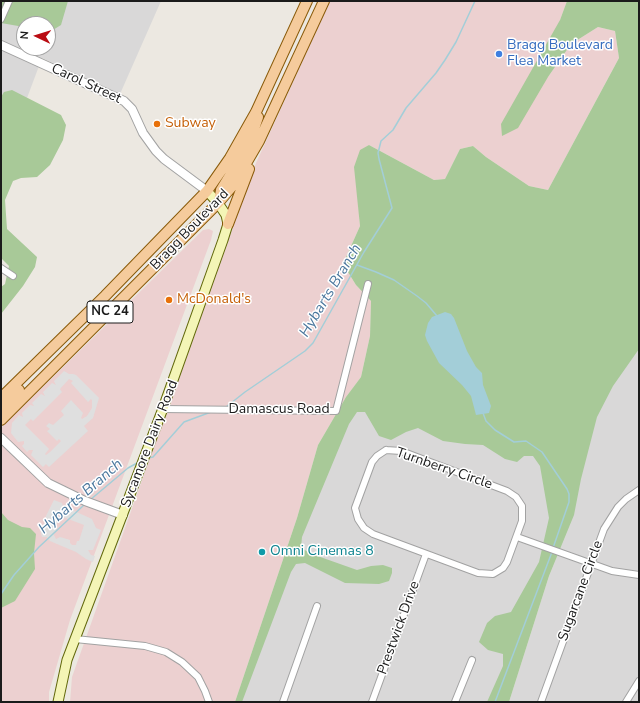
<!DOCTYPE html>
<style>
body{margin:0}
#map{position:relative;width:640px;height:703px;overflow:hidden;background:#ece8e1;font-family:"Nunito Sans",sans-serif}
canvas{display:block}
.frame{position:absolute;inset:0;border:2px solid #1b1b1b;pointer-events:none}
.north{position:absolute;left:16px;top:16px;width:40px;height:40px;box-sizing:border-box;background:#fff;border:1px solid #a4a4a4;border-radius:50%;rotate:274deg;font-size:11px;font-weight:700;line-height:16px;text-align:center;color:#1b1b1b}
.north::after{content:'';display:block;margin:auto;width:14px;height:18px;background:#ba0c13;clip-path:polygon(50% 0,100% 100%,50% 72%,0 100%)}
</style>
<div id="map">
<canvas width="640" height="703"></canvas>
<div class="frame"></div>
<div class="north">N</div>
</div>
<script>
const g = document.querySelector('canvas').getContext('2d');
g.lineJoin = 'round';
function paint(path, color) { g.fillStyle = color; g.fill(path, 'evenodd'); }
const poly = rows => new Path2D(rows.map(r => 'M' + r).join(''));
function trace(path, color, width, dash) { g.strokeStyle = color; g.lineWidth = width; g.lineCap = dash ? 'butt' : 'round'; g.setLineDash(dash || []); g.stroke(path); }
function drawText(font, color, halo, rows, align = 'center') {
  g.font = font + ' "Nunito Sans",sans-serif'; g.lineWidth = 3; g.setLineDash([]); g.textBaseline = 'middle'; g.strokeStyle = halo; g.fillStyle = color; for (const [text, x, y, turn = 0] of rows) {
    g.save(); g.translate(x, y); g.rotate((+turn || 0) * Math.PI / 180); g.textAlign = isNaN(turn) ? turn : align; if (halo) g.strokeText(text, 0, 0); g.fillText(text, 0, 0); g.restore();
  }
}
paint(poly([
 [1,1,161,1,120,94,42,58,27,98,12,91,1,131],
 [24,24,48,24,48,48,24,48],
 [639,130,639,702,509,702,549,576,574,515,496,702,238,702,346,397]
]), '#d9d8d8');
paint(poly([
 [330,1,567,1,560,20,548,77,571,44,598,27,615,31,619,58,548,190,529,186,486,157,473,146,460,149,445,179,434,180,369,145,358,198,360,226,343,264,356,285,371,301,370,336,361,377,346,397,318,445,297,518,235,702,70,702,72,677,251,174],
 [209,229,213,231,211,240,70,620,49,692,49,702,1,702,1,428,203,230]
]), '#ecd0d0');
paint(poly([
 [1,1,68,1,61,25,48,33,48,24,24,24,24,27,1,23],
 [567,1,639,1,639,349,613,386,597,417,581,479,574,515,549,576,509,702,487,702,503,666,503,654,488,650,479,642,487,623,495,616,511,612,539,562,549,518,540,466,533,456,524,456,517,462,505,459,483,445,465,444,443,441,418,428,406,432,391,440,379,436,365,412,357,412,349,424,302,537,301,547,309,553,357,570,371,566,383,565,392,568,392,573,389,581,379,584,345,583,305,563,296,564,291,572,242,702,235,702,297,518,318,445,346,397,361,377,370,336,371,301,356,285,343,264,360,226,354,167,360,150,369,145,434,180,445,179,460,149,473,146,486,157,529,186,548,190,619,58,615,31,598,27,571,44,548,77,518,128,502,136,501,124,560,20],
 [12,90,61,115,66,125,63,140,50,165,37,177,21,178,13,181,5,200,7,229,37,257,35,267,23,286,1,314,1,287,5,284,9,266,1,258,1,97,4,92],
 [1,512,8,520,22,527,30,528,36,534,34,553,35,569,15,601,1,608]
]), '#a8c998');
paint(poly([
 [64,371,69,374,73,374,76,375,99,398,93,418,84,426,88,431,49,467,46,464,43,467,31,455,33,450,29,450,27,452,22,446,24,444,24,441,18,442,11,433,12,423,19,415,23,417,22,413,30,405,34,406,32,403,41,394,45,396,43,392,52,383,56,385,54,381],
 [69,379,73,381,71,383,88,402,91,399,92,400,92,408,87,416,82,419,81,418,83,413,71,400,61,411,64,415,53,425,49,423,46,426,50,429,47,431,57,441,59,439,61,441,50,452,46,455,45,454,49,449,25,425,31,419,33,421,62,392,60,389],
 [54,500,62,503,63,506,92,519,96,528,101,530,93,550,88,550,91,555,95,556,93,562,86,559,76,552,50,541,47,537,42,537,40,529,45,526,46,516],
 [55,511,56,513,59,513,59,515,63,515,63,517,84,525,79,541,77,541,76,545,72,545,70,543,70,540,60,537,56,539,53,533,57,531,53,524,58,523]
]), '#dfdfdf');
paint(poly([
 [445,312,451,314,454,318,467,351,476,367,482,373,483,385,491,406,489,413,476,415,471,396,462,385,439,363,427,341,425,335,428,323,432,317]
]), '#a3ced8');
trace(poly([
 [357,265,376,272,394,280,417,296,426,303,437,316],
 [226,407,245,392,305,351,313,343,364,252,392,208,379,159,378,153,381,141,393,130,406,108,436,73,445,60,456,42,475,1],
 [483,413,486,421,495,430,514,442,526,441,542,452,567,489,569,494,569,502,553,548],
 [148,458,153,457,184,422,211,412],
 [90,500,128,468,139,462],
 [1,594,14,575,39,547,84,505],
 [495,702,552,552]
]), '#a3ced8', 1.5);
const minor = poly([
 [1,19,9,1],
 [1,268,13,276],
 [163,409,336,411,368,284],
 [386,450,401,451,507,491,516,497,522,506,522,521,507,562,503,568,493,574,478,573,373,534,364,528,358,519,355,508,372,462,377,456,386,450],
 [517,537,612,571,639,575],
 [75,639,145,646,166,652,182,662,198,677,205,691,209,702],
 [283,702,317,606],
 [372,702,426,554],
 [455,702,472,660],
 [541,702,604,529,618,507,626,499,639,490],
 [626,702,639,681]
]);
const tertiary = poly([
 [1,45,124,101,132,109,143,133,156,151,164,159,207,191],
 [1,438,48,483,85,501,123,515]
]);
const secondary = poly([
 [58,702,67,660,162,411,223,240,228,224,226,215,218,203,207,191]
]);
const primary = poly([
 [219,202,221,190,248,146,258,117],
 [228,224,249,169],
 [1,398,105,296,207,191,230,158,256,112,307,1],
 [1,408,19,390],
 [1,420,218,203,234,184,259,141,324,1]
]);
trace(minor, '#a2a2a2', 8);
trace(tertiary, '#a2a2a2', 10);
trace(secondary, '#62690b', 11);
trace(primary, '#895a09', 12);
trace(minor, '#fff', 6);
trace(tertiary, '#fff', 8);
trace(secondary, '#f4f5b6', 9);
trace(primary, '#f5cb9c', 10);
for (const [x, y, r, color] of [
 [499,54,4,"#3f7fe0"],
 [157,124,4,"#e8710a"],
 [169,300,4,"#e8710a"],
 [262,552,4,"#0f9aa8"]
]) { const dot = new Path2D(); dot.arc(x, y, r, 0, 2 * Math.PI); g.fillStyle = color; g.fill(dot); trace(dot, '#fff', 1.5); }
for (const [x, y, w] of [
 [110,312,46]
]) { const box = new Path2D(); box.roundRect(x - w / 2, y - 11, w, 22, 3); g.fillStyle = '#fff'; g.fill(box); trace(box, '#1b1b1b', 1); }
drawText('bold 13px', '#1b1b1b', null, [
 ["NC 24",110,312]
]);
drawText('14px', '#366cbe', '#fff', [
 ["Bragg Boulevard",507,46],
 ["Flea Market",507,62]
], 'left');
drawText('14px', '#1b1b1b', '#fff', [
 ["Carol Street",86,84,25],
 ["Bragg Boulevard",190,230,-46],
 ["Damascus Road",279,410],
 ["Sycamore Dairy Road",150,444,-69],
 ["Turnberry Circle",444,469,19],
 ["Sugarcane Circle",581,591,-70],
 ["Prestwick Drive",399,628,-70]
]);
drawText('14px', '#c56008', '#fff', [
 ["Subway",165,124],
 ["McDonald's",177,300]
], 'left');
drawText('14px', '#0d838f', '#fff', [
 ["Omni Cinemas 8",270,552]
], 'left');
drawText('italic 15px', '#4b779d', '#fff', [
 ["Hybarts Branch",331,291,-59],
 ["Hybarts Branch",81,497,-41]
]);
</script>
